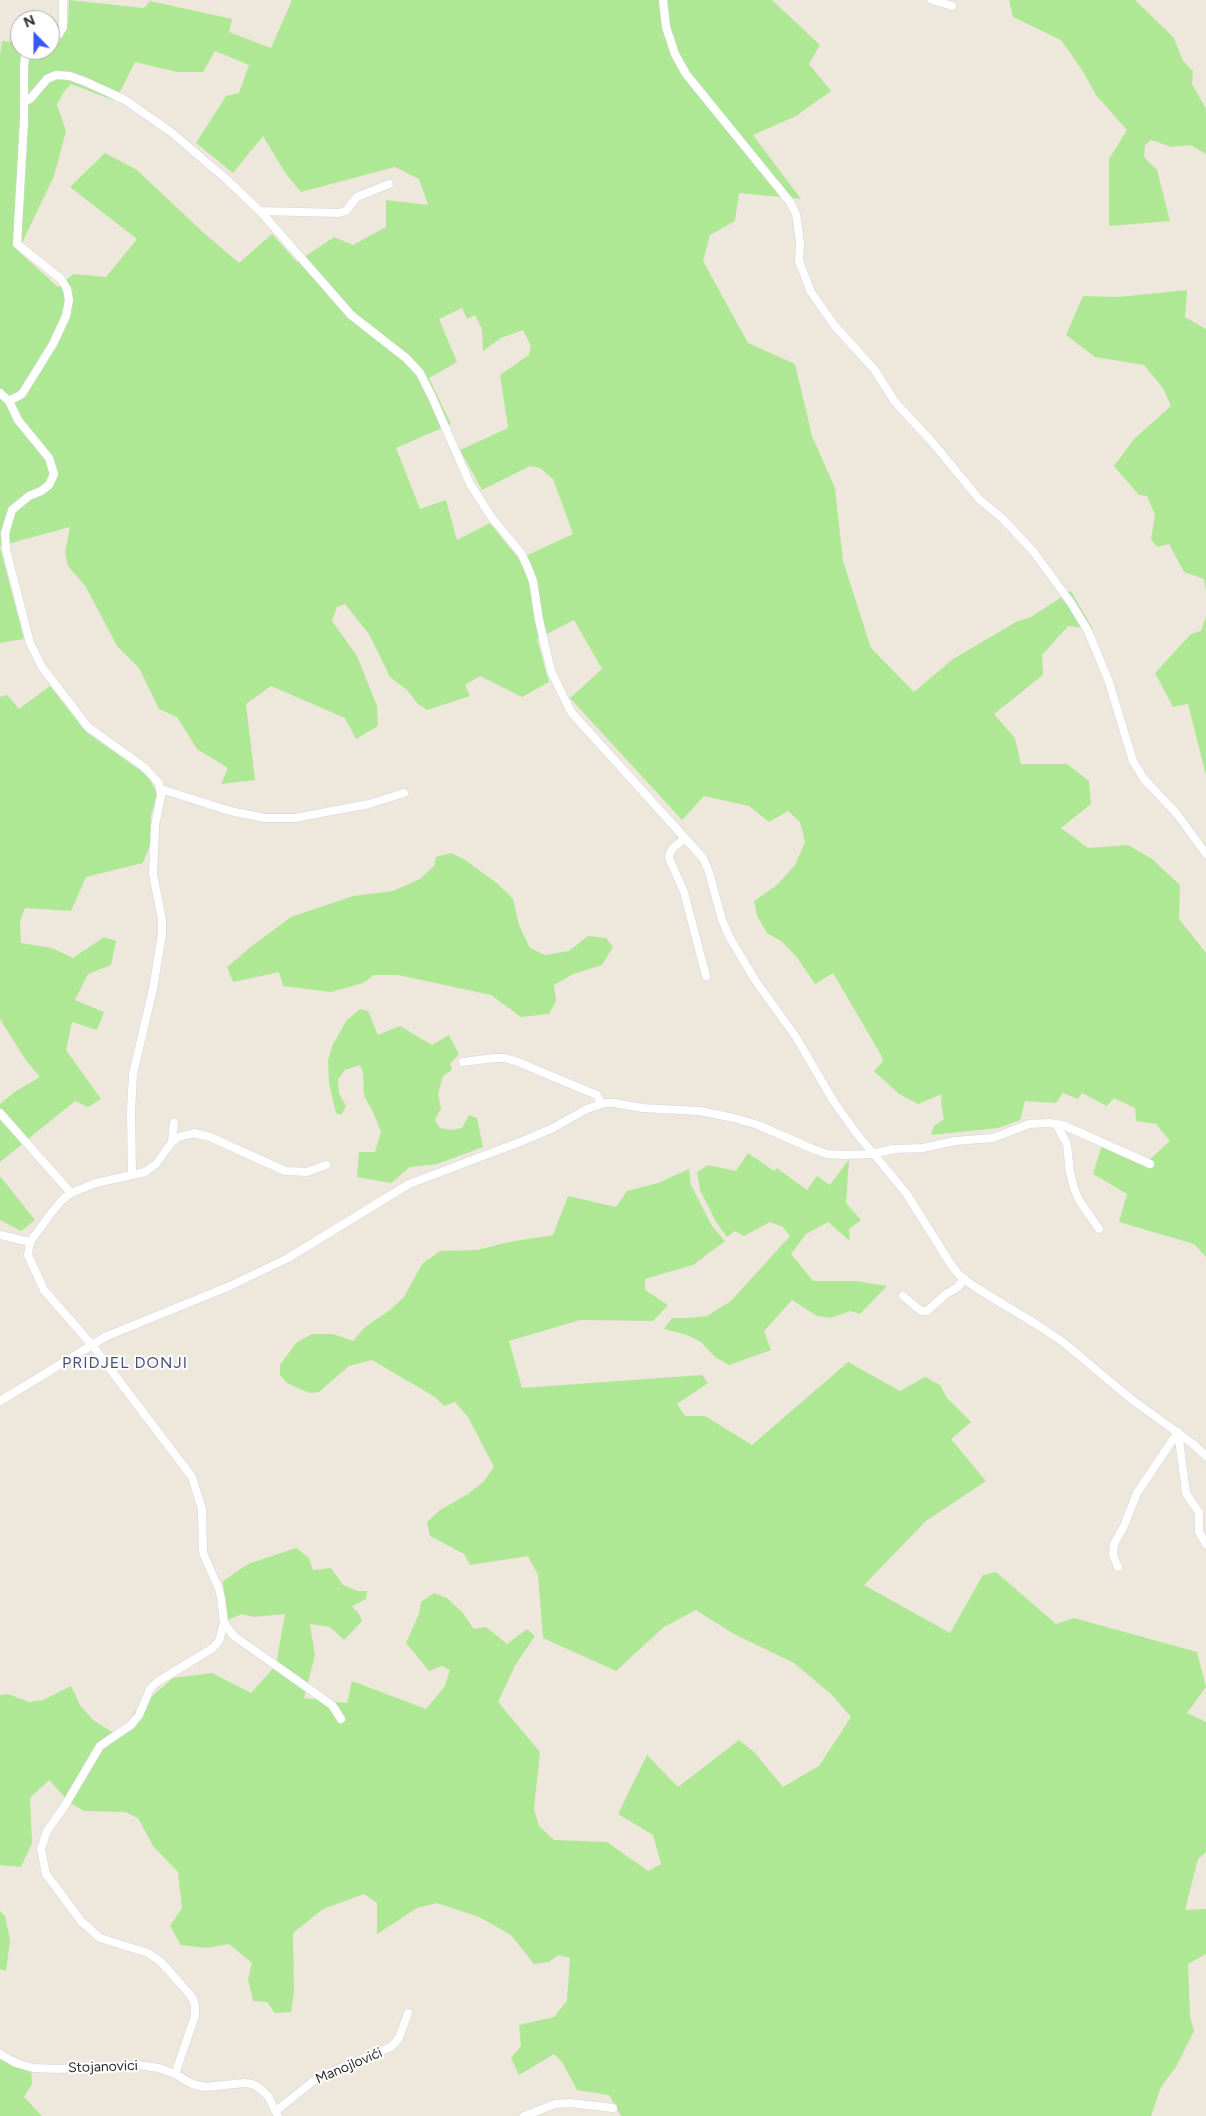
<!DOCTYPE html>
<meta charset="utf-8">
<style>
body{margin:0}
#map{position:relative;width:1206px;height:2116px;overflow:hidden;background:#eee7dc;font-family:Figtree,sans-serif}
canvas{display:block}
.north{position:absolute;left:10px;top:10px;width:50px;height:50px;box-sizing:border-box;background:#fff;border:1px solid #aaa;border-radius:50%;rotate:338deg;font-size:14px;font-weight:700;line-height:20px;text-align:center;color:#2b2b2b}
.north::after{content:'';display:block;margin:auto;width:18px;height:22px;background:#3858ff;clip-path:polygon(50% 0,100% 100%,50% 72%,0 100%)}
</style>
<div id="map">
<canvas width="1206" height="2116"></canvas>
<div class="north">N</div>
</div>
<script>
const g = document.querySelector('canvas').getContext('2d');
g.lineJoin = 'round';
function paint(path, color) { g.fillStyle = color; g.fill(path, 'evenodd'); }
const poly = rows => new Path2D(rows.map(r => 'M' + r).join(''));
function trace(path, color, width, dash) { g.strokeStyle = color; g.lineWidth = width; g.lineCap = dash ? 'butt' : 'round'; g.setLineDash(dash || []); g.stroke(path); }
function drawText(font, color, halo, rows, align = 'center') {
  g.font = font + ' Figtree,sans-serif'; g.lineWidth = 4; g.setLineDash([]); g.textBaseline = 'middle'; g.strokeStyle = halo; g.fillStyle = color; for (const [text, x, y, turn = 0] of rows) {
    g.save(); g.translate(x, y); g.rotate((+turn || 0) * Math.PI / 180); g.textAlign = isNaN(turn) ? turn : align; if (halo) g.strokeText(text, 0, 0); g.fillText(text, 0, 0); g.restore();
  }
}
paint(poly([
 [69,0,144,8,150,1,232,19,229,32,271,48,292,0,772,0,820,45,809,64,831,91,796,116,753,135,801,199,739,193,735,221,710,235,703,261,748,343,795,364,812,436,835,488,843,561,871,648,914,692,953,659,1016,622,1031,617,1071,591,1093,629,1068,626,1042,655,1043,675,994,714,1015,738,1021,764,1067,764,1089,781,1091,804,1061,828,1088,848,1128,845,1152,859,1180,885,1179,919,1206,953,1206,1257,1194,1244,1119,1222,1127,1194,1093,1174,1103,1142,1149,1160,1170,1141,1156,1124,1136,1121,1135,1108,1114,1098,1107,1106,1082,1093,1078,1099,1063,1093,1056,1103,1025,1101,1020,1120,998,1128,931,1135,934,1126,944,1119,941,1103,942,1094,918,1104,899,1094,874,1071,883,1061,881,1055,833,973,815,984,796,956,781,941,767,933,757,916,754,901,777,885,795,865,805,842,800,822,788,811,769,822,749,806,704,796,682,820,570,698,602,669,574,620,537,639,549,682,522,697,480,676,465,685,470,696,427,710,418,704,407,690,390,677,369,634,345,604,337,607,332,621,357,656,377,706,378,726,356,739,345,718,271,686,246,704,255,780,221,784,228,768,197,749,177,717,159,709,139,668,117,646,86,587,68,566,65,552,70,527,0,546,0,55,2,41,12,42,20,31,20,50,50,50,50,26,68,24],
 [215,51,249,65,239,93,226,96,196,143,233,173,263,136,286,174,301,192,395,167,419,179,428,205,386,200,386,227,353,245,334,237,297,262,272,234,239,263,205,234,137,170,105,153,70,187,137,239,106,277,73,274,58,287,18,251,54,176,66,131,57,105,63,93,71,84,113,100,121,90,135,62,177,72,203,72],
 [462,308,467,319,475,315,482,329,483,351,501,338,523,330,531,346,529,355,500,375,508,428,460,450,482,490,530,466,540,468,553,479,573,534,519,559,490,523,457,540,446,500,420,509,396,448,451,424,429,378,457,362,439,319],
 [1009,0,1135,0,1174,38,1183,61,1193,71,1192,84,1206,109,1206,154,1190,145,1172,147,1151,140,1145,145,1144,157,1157,170,1170,221,1109,226,1109,159,1127,130,1096,95,1082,70,1061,40,1013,17],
 [1187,290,1185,317,1206,329,1206,590,1204,579,1184,572,1169,544,1157,547,1151,539,1155,515,1147,496,1139,495,1114,466,1134,439,1171,406,1163,388,1144,365,1095,357,1066,335,1083,296,1118,297],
 [0,547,24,639,0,643],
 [1206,616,1206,775,1188,704,1173,707,1155,673,1191,634,1201,631],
 [50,686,86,732,148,776,157,793,151,816,150,845,143,863,86,877,71,911,25,908,20,921,21,943,52,948,73,958,104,937,116,941,111,965,88,974,75,1000,104,1012,97,1030,72,1022,66,1050,101,1099,88,1107,75,1101,0,1162,0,1104,16,1091,40,1077,25,1059,0,1019,0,697,7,695,19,709],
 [451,853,464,859,498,884,513,899,519,925,530,948,545,955,569,951,588,936,606,938,613,947,602,965,573,974,554,985,556,1001,549,1014,521,1017,491,995,398,975,374,975,363,983,331,992,283,986,279,972,233,982,227,967,253,945,291,917,353,896,393,891,420,879,434,866,436,857],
 [360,1009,368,1011,378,1035,400,1026,432,1045,449,1035,459,1054,450,1064,452,1070,443,1076,438,1094,441,1108,435,1120,440,1128,452,1130,462,1128,469,1115,477,1118,483,1147,437,1164,410,1167,391,1183,357,1177,359,1152,375,1152,381,1132,373,1112,364,1096,363,1072,360,1065,345,1070,338,1079,339,1093,346,1106,341,1115,336,1113,329,1083,328,1060,333,1044,347,1020],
 [748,1153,774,1171,777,1168,807,1190,817,1176,830,1185,849,1159,846,1203,861,1220,849,1229,850,1241,828,1222,806,1234,791,1254,813,1281,855,1281,887,1286,860,1314,850,1311,831,1318,817,1316,792,1300,764,1331,771,1350,729,1365,715,1357,701,1342,687,1335,664,1329,672,1318,689,1318,707,1316,731,1301,790,1236,783,1227,770,1222,744,1236,735,1231,727,1237,716,1222,700,1190,697,1172,708,1165,736,1171],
 [689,1169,691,1185,712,1226,725,1241,693,1265,645,1279,645,1290,668,1305,653,1321,580,1320,509,1341,522,1388,702,1375,708,1383,677,1404,685,1416,705,1416,752,1445,848,1362,900,1391,925,1377,940,1385,947,1398,971,1422,951,1439,986,1481,926,1521,864,1585,950,1633,983,1575,996,1572,1056,1624,1074,1618,1197,1652,1206,1687,1187,1713,1206,1722,1206,1852,1198,1859,1185,1910,1206,1909,1206,1954,1188,1964,1190,2016,1194,2031,1176,2067,1161,2087,1151,2116,621,2116,609,2095,577,2090,562,2062,554,2054,519,2075,511,2058,521,2046,519,2025,554,2017,567,2001,570,1958,558,1955,549,1962,534,1964,511,1935,479,1917,437,1903,417,1908,377,1934,377,1903,364,1894,323,1909,293,1933,294,1992,291,2012,275,2013,267,2002,253,2001,248,1979,252,1963,229,1944,206,1948,181,1945,170,1926,182,1908,178,1872,153,1846,138,1818,125,1812,84,1811,70,1803,49,1780,30,1798,32,1843,21,1867,0,1865,0,1695,8,1694,29,1702,43,1700,71,1686,80,1705,93,1720,120,1737,135,1711,173,1678,212,1673,251,1693,276,1665,285,1614,253,1617,242,1614,225,1621,223,1581,248,1564,296,1548,309,1558,313,1570,331,1568,343,1585,358,1591,367,1591,366,1599,352,1606,359,1614,362,1621,344,1640,330,1627,310,1624,315,1655,304,1698,347,1703,352,1681,426,1709,445,1686,450,1670,442,1666,429,1671,406,1643,419,1614,421,1602,434,1593,447,1598,462,1612,474,1629,486,1627,507,1644,527,1629,535,1636,516,1664,498,1702,540,1752,534,1809,539,1826,554,1840,607,1842,648,1871,661,1864,653,1835,618,1814,647,1755,678,1787,739,1740,754,1752,783,1787,819,1766,851,1717,832,1695,794,1663,734,1634,696,1610,664,1627,616,1671,543,1638,538,1575,528,1556,470,1565,464,1554,430,1536,427,1522,440,1510,468,1494,483,1482,494,1467,468,1417,455,1402,444,1406,435,1397,372,1360,349,1366,319,1392,309,1393,287,1383,280,1375,280,1365,296,1343,312,1334,333,1334,353,1341,365,1327,390,1310,404,1297,422,1264,440,1251,477,1250,509,1242,553,1235,568,1196,616,1207,627,1191,658,1183],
 [0,1176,35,1220,21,1231,0,1220],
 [0,1911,5,1916,10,1940,6,1971,0,1969],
 [0,2057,31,2068,32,2084,24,2097,42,2116,0,2116]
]), '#afe894');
const street = poly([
 [663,0,666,27,675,54,686,74,790,202,796,214,800,242,799,261,811,292,834,325,874,369,895,402,933,443,979,499,1003,519,1033,551,1071,603,1088,631,1109,682,1133,761,1144,779,1177,814,1206,854],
 [932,0,952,6],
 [50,41,59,34,63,27,63,0],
 [24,102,30,99,47,79,56,75,70,76,86,82,125,100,171,132,225,178,260,211,351,315,406,358,420,373,432,397,470,484,492,518,521,553,527,566,533,581,539,620,551,671,571,712,703,858,709,872,722,920,730,938,755,980,796,1037,834,1102,857,1134,906,1193,952,1266,961,1277,975,1287,1039,1326,1063,1342,1131,1399,1192,1443,1206,1456],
 [260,211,339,213,346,211,357,197,389,184],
 [0,393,9,401],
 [161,789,230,811,265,818,295,818,369,804,404,793],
 [685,838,673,848,670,853,669,858,684,892,706,976],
 [463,1062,494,1058,505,1058,518,1062,592,1093,597,1095,601,1104],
 [0,1113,71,1193],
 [1056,1124,1067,1144,1070,1173,1074,1188,1079,1200,1099,1229],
 [172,1142,174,1123],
 [132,1175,145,1172,156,1164,172,1142,179,1137,194,1133,210,1137,285,1171,307,1172,326,1165],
 [0,1235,30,1242,52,1212,63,1199,71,1193,96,1183,132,1175,131,1112,133,1074,153,989,162,934,162,920,153,874,155,826,161,796,159,783,144,767,88,727,42,667,30,643,6,550,5,533,12,510,29,496,41,491,49,485,54,474,49,458,18,420,9,401,22,394,53,344,66,316,69,300,67,289,61,279,17,244,24,121,24,66,25,57,33,50],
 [30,1242,28,1255,44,1290,92,1345,192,1477,202,1509,203,1553,219,1589,221,1598,224,1623,219,1641,213,1648,157,1682,150,1689,139,1715,131,1725,100,1746,64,1807,47,1831,41,1849,46,1874,81,1921,100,1938,148,1953,161,1962,192,1997,195,2005,195,2016,175,2074],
 [903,1296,921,1311,927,1311,946,1294,958,1287,964,1278],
 [0,1401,107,1336,230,1286,288,1258,409,1184,520,1142,551,1129,587,1109,605,1103,614,1103,642,1108,700,1111,734,1118,758,1125,813,1149,827,1154,844,1155,873,1154,893,1149,923,1148,955,1141,993,1138,1029,1124,1049,1123,1063,1125,1150,1164],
 [1178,1432,1186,1493,1199,1513,1199,1532,1206,1544],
 [1118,1567,1113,1555,1114,1544,1124,1526,1137,1493,1178,1432],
 [224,1623,234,1636,332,1705,341,1719],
 [0,2054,16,2063,33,2068,58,2069,138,2065,159,2068,175,2074,192,2084,205,2087,244,2083,252,2084,258,2087,268,2096,278,2116],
 [276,2111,317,2078,391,2047,399,2038,408,2013],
 [524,2116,555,2104,570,2103,613,2108]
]);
trace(street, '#d1d4e5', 9);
trace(street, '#fff', 8);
drawText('14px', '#2b2b2b', '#fff', [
 ["Manojlovići",349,2066,-23],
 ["Stojanovici",103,2067,-2]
]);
g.letterSpacing = '1px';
drawText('16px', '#48507f', '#fff', [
 ["PRIDJEL DONJI",125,1363]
]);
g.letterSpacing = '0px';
</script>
